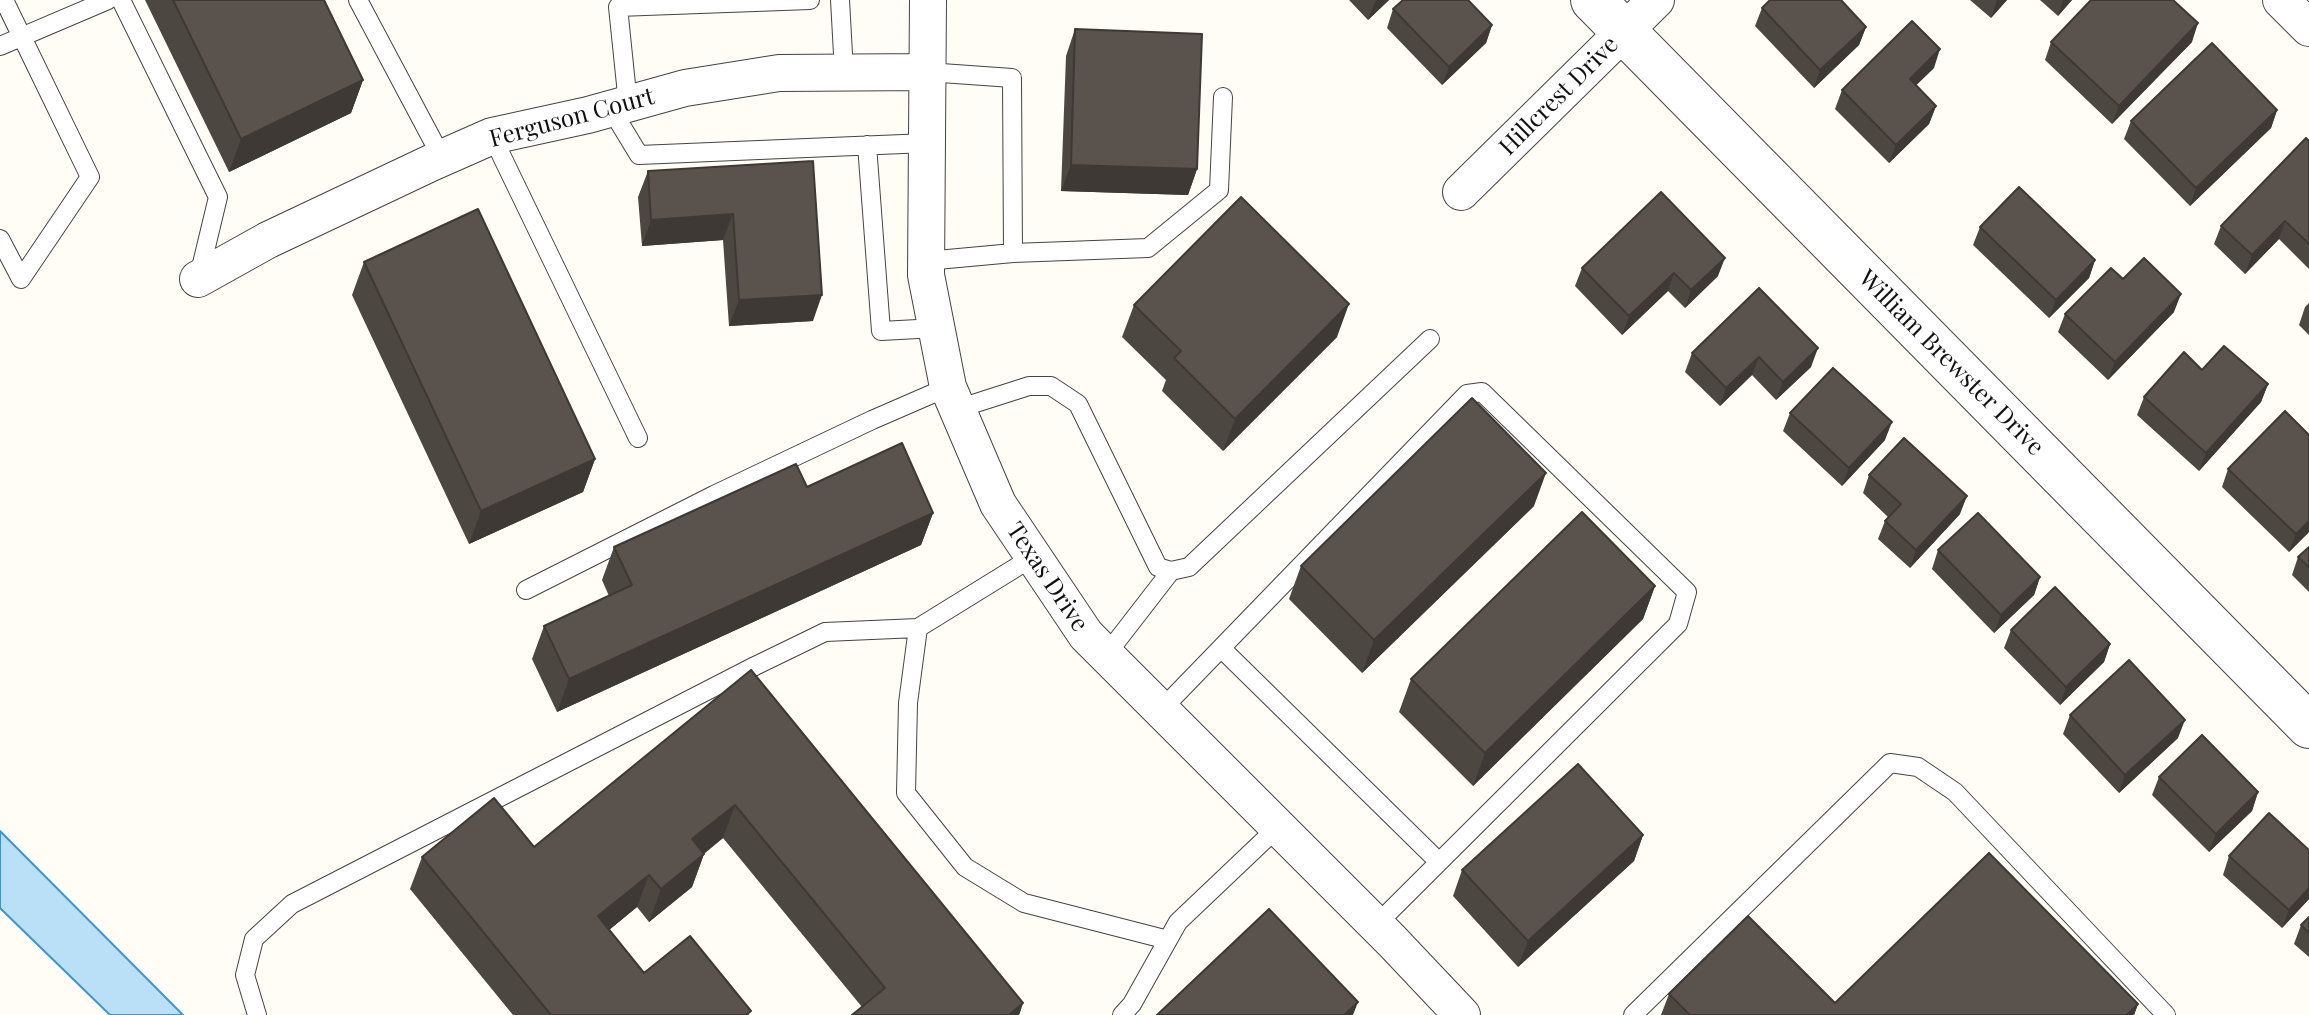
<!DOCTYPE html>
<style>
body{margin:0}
canvas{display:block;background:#fffdf5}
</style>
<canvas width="2309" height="1015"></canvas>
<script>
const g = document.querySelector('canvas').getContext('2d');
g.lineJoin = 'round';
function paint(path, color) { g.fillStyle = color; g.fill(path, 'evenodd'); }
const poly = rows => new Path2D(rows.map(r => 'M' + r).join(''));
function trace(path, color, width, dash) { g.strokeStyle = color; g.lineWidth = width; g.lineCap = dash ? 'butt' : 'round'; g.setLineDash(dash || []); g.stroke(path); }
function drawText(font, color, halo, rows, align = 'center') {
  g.font = font + ' "Playfair Display",serif'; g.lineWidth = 8; g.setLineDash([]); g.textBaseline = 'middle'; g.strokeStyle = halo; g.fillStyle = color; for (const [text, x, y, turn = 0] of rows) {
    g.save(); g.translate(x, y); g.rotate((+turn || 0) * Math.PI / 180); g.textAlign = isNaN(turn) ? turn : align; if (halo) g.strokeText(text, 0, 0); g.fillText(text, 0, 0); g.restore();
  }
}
const water = poly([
 [0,831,183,1015,110,1015,0,908,0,831]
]);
paint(water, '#b9e0f7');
trace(water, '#3f96cf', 2);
const service = poly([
 [121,0,218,197,199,276],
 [358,0,442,158],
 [840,0,844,72],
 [0,46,108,0],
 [628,104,618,7,810,0],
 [611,109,639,155,927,143],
 [492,136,638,438],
 [867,145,881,331,936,328],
 [0,239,21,279,90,177,4,0],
 [1013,253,1148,248,1219,190,1223,97],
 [926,261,1013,253,1012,78,927,72],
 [957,409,1029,386,1051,386,1078,404,1158,567,1171,571,1189,567,1430,339],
 [526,590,714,495,872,420,948,387],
 [918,628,908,703,906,793,965,867,1024,903,1168,940],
 [1221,648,1439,862],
 [1106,655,1171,571],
 [1161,710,1467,394,1482,392,1687,592,1678,624,1376,925],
 [257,1015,245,975,254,939,292,904,755,666,825,632,918,628,1033,557],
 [1122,1015,1132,1004,1178,922,1278,827],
 [1633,1015,1890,763,1918,767,1955,792,2166,1015]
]);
const minor = poly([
 [928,0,926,275,948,387,998,504,1086,635,1392,941,1462,1015],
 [2281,0,2309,28],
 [1461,192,1656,0],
 [198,279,268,240,433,162,492,136,588,115,685,88,779,73,927,72]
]);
const tertiary = poly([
 [1593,0,2309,726]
]);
trace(service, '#444', 20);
trace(minor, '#444', 38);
trace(tertiary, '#444', 46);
trace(service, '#fff', 18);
trace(minor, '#fff', 36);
trace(tertiary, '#fff', 44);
paint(poly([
 [145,0,324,0,363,80,351,113,229,172],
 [1349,0,1389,0,1368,20],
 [1970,0,2007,0,1991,18],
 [2040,0,2072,0,2058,16],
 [1841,1,1866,27,1859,45,1814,88,1755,26,1762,8],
 [1393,9,1492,25,1486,43,1442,85,1387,28],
 [1075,29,1197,169,1188,195,1061,191,1066,56],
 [2051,42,2192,42,2112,124,2045,60],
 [1934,68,1916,85,1936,106,1929,124,1889,163,1835,109,1842,90],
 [2277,110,2271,128,2190,206,2124,139,2131,121],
 [2309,141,2309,269,2279,239,2245,274,2214,244,2221,226],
 [813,161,813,321,729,326,723,240,642,246,638,197,648,171],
 [1980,227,2095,260,2089,278,2049,318,1973,245],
 [364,262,595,459,583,492,469,544,352,295],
 [1582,268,1718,276,1685,308,1668,291,1622,335,1575,286],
 [2123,279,2174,312,2108,380,2058,332,2065,314],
 [1759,288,1811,367,1776,400,1752,375,1720,406,1685,372,1692,353],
 [2309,303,2309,335,2299,325,2305,307],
 [1134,305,1337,337,1223,451,1162,391,1166,380,1122,337],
 [2202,370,2268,384,2261,402,2199,471,2137,415,2144,397],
 [1790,413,1885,440,1842,486,1783,431],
 [2228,469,2309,532,2289,552,2222,487],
 [1869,475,1960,514,1910,568,1878,539,1885,521,1888,517,1863,493],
 [807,487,933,513,921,545,557,712,532,659,544,626,609,596,602,580,614,547],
 [1534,506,1362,673,1289,599,1301,566],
 [2309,547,2309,592,2292,575,2298,557],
 [1938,550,2040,577,2034,595,1994,633,1932,569],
 [1655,586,1643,619,1473,786,1399,712,1411,679],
 [2011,630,2110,644,2104,662,2060,705,2004,648],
 [751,670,1023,1003,1019,1015,852,1015,862,1007,723,838,704,854,692,887,649,922,637,907,609,930,644,973,750,1015,513,1015,410,889,422,857,534,847],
 [2070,715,2178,738,2119,793,2063,734],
 [2159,777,2258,792,2252,811,2209,852,2152,795],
 [1643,835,1634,861,1518,967,1453,896,1462,870],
 [2309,850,2309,899,2282,928,2223,875,2229,856],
 [2309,917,2309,957,2294,944,2301,925],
 [1669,994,1835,1003,2138,1004,2134,1015,1661,1015]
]), '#4d4742');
paint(poly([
 [1377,0,1389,0,1368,20,1375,2],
 [1997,0,2007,0,1991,18],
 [2063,0,2072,0,2058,16],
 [2198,23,2192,42,2112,124,2119,106],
 [1492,25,1486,43,1442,85,1449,67],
 [1866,27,1859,45,1814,88,1820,70],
 [1940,49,1934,68,1903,98,1910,79],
 [363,80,351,113,229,172,241,139],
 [1936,106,1929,124,1889,163,1896,145],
 [2277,110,2271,128,2190,206,2196,188],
 [1071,165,1197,169,1188,195,1061,191],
 [733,214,723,240,642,246,651,220],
 [2285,221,2279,239,2245,274,2252,255],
 [1725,258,1718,276,1685,308,1691,290],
 [2095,260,2089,278,2049,318,2056,300],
 [1674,273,1668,291,1622,335,1629,316],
 [2181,294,2174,312,2108,380,2115,362],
 [822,295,813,321,729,326,739,300],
 [1349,304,1337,337,1223,451,1235,419],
 [1818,348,1811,367,1776,400,1783,382],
 [1759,357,1752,375,1720,406,1726,388],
 [2268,384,2261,402,2199,471,2206,453],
 [1892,422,1885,440,1842,486,1849,468],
 [595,459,583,492,469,544,481,511],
 [1546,473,1534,506,1362,673,1374,640],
 [1967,496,1960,514,1910,568,1916,550],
 [933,513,921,545,557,712,569,679],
 [2309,521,2309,532,2289,552,2296,534],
 [2040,577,2034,595,1994,633,2001,615],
 [1655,586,1643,619,1473,786,1485,753],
 [2110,644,2104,662,2060,705,2066,687],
 [2185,720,2178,738,2119,793,2125,775],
 [2258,792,2252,811,2209,852,2216,834],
 [735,805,723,838,680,872,692,839],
 [1643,835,1634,861,1518,967,1528,941],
 [704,854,692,887,649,922,661,889],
 [649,875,637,907,586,949,598,916],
 [2309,888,2309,899,2282,928,2289,910],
 [1358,1002,1353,1015,1344,1015],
 [1023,1003,1019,1015,1009,1015],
 [2138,1004,2134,1015,2127,1015]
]), '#3f3936');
const building = poly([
 [173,0,324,0,363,80,241,139,173,0],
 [1403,0,1468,0,1492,25,1449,67,1393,9,1403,0],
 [1770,0,1841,0,1866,27,1820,70,1762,8,1770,0],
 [2091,0,2173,0,2198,23,2119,106,2051,42,2091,0],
 [1912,21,1940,49,1910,79,1936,106,1896,145,1842,90,1912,21],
 [1075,29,1202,34,1197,169,1071,165,1075,29],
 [2212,43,2277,110,2196,188,2131,121,2212,43],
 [2306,138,2309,141,2309,244,2285,221,2252,255,2221,226,2306,138],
 [813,161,822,295,739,300,733,214,651,220,648,171,813,161],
 [2019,187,2095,260,2056,300,1980,227,2019,187],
 [1661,192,1725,258,1691,290,1674,273,1629,316,1582,268,1661,192],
 [1241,197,1349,304,1235,419,1174,358,1181,351,1134,305,1241,197],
 [478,209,595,459,481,511,364,262,478,209],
 [2144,258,2181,294,2115,362,2065,314,2111,268,2123,279,2144,258],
 [1759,288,1818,348,1783,382,1759,357,1726,388,1692,353,1759,288],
 [2224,346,2268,384,2206,453,2144,397,2184,352,2202,370,2224,346],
 [1833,368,1892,422,1849,468,1790,413,1833,368],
 [1472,398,1546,473,1374,640,1301,566,1472,398],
 [2285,411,2309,435,2309,521,2296,534,2228,469,2285,411],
 [1904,438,1967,496,1916,550,1885,521,1901,504,1869,475,1904,438],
 [902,443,933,513,569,679,544,626,632,585,614,547,796,464,807,487,902,443],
 [1582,512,1655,586,1485,753,1411,679,1582,512],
 [1978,513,2040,577,2001,615,1938,550,1978,513],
 [2309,547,2309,567,2298,557,2309,547],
 [2055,587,2110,644,2066,687,2011,630,2055,587],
 [2129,660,2185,720,2125,775,2070,715,2129,660],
 [751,670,1023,1003,1009,1015,852,1015,885,988,735,805,692,839,704,854,661,889,649,875,598,916,644,973,690,936,751,1011,746,1015,551,1015,422,857,494,798,534,847,751,670],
 [2202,735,2258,792,2216,834,2159,777,2202,735],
 [1578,764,1643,835,1528,941,1462,870,1578,764],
 [2269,813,2309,850,2309,888,2289,910,2229,856,2269,813],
 [1989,853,2138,1004,2127,1015,1690,1015,1669,994,1748,916,1835,1003,1989,853],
 [1269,909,1358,1002,1344,1015,1157,1015,1269,909],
 [2309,917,2309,933,2301,925,2309,917]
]);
paint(building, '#5a524d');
trace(building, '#3f3936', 2);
drawText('24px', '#111', '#fff', [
 ["Hillcrest Drive",1559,96,-45],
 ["Ferguson Court",572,118,-15],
 ["William Brewster Drive",1951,363,45],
 ["Texas Drive",1047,577,56]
]);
</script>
